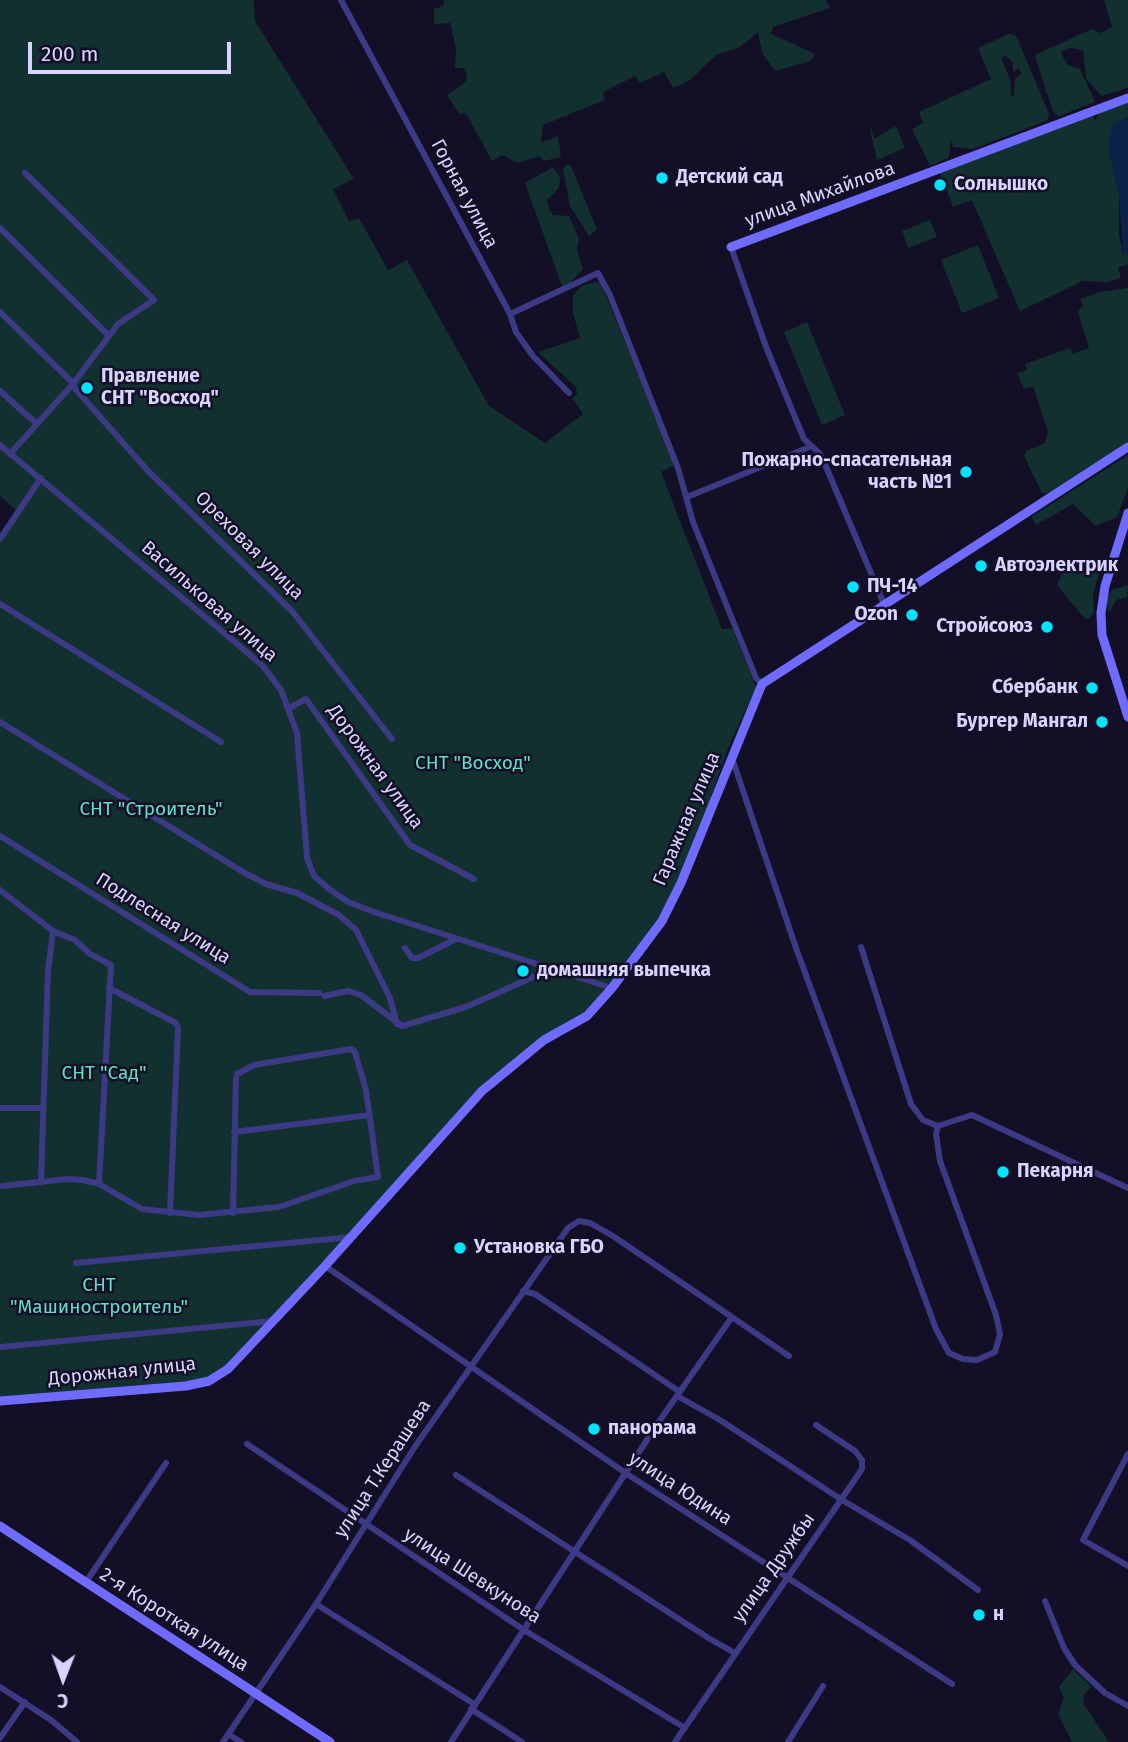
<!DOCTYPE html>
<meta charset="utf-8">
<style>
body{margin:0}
#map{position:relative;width:1128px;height:1742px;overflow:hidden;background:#130f26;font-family:"Fira Sans",sans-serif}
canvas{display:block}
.north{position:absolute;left:28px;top:1644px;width:70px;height:70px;-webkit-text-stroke:5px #130f26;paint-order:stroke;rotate:181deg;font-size:19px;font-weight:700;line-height:28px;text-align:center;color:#d9d4ff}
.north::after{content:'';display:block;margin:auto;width:24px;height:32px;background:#d9d4ff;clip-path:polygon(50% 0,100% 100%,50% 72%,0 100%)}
.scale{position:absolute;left:28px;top:42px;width:203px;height:32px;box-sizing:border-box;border:4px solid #d9d4ff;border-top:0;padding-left:9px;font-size:21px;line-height:24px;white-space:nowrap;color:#d9d4ff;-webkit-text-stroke:5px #130f26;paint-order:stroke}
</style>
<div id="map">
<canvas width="1128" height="1742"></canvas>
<div class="north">С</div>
<div class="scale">200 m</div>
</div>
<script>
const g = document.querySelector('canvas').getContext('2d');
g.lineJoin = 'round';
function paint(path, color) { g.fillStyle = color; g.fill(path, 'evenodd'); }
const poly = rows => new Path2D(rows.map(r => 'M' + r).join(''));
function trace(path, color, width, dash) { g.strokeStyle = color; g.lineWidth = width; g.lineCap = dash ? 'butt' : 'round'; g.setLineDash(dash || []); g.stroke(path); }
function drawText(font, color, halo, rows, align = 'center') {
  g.font = font + ' "Fira Sans",sans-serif'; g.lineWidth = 5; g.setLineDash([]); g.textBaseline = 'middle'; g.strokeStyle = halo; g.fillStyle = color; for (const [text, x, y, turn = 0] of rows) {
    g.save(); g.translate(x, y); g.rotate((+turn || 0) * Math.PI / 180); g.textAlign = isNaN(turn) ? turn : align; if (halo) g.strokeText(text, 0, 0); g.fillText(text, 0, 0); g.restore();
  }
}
paint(poly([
 [0,0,254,0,255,21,354,179,333,189,349,221,359,218,388,270,407,260,489,406,545,443,583,414,572,398,577,394,576,387,538,352,580,338,573,313,573,296,581,286,600,281,675,465,661,472,722,629,732,628,756,687,729,746,711,796,714,800,662,921,600,1002,544,1040,482,1091,275,1321,209,1381,0,1401,0,539,17,511,0,496],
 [444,0,826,0,830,8,773,27,771,34,815,54,811,61,775,71,762,53,758,32,740,47,716,55,690,80,673,88,664,72,640,83,635,76,603,92,605,100,543,125,541,143,558,136,561,157,544,161,540,156,518,163,502,155,492,161,466,113,459,114,447,95,466,82,467,74,463,68,455,68,456,48,450,23,434,24,434,9,443,6],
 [1104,0,1128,0,1128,88,1101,96,1086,78,1083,50,1071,48,1061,52,1064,59,1068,65,1080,69,1095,102,1059,116,1053,112,1035,55,1092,29,1100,33,1112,27],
 [1009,34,1015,35,1018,40,1049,114,1048,120,973,149,953,147,951,140,949,157,930,166,912,129,923,123,919,112,991,79,978,48],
 [1006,55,1013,63,1013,72,1019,69,1021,74,1015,79,1014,96,1011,96,1010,79,1001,58],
 [1128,101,1128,117,1115,123,1109,151,1119,195,1119,235,1123,254,1128,253,1128,264,1118,268,1121,278,1107,282,1083,281,1020,311,972,200,953,207,940,173,1093,116,1095,121,1099,113],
 [869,125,875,138,896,126,905,148,877,160],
 [567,164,571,166,597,229,589,236,570,206,563,169],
 [553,167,560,177,559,188,547,200,549,209,553,215,569,216,579,239,577,250,583,269,569,284,562,286,525,183],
 [930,220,937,237,908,248,902,231],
 [978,245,999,298,962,313,941,260],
 [1128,288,1128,442,1049,493,1042,493,1024,456,1026,451,1045,443,1048,432,1033,386,1024,389,1017,373,1027,370,1025,364,1070,348,1073,354,1089,348,1078,312,1083,305,1080,299,1100,292],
 [807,322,845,415,822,425,784,332],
 [1128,455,1128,488,1117,517,1096,526,1073,504,1036,525,1031,517],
 [1085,557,1094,558,1100,571,1093,594,1094,613,1089,619,1084,618,1057,585,1063,572],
 [1128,585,1127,597,1116,600,1109,613,1106,603,1108,596,1112,590],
 [1073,1669,1091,1687,1084,1695,1083,1703,1109,1742,1072,1742,1058,1714,1064,1698,1059,1687]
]), '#12302f');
paint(poly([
 [1128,117,1128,253,1123,255,1119,195,1109,151,1110,130,1115,123]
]), '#0c2248');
trace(poly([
 [341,0,510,314,516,332,533,356,569,393],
 [0,228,109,336],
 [731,247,766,347,804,439,820,454,827,469,884,604],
 [0,312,74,384],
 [510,314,598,273,610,295,678,468,693,522,756,678,762,684],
 [72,385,148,471,292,611,392,739],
 [0,391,37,424],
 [0,445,236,643,263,666,281,690,297,733,307,858,314,876,329,889,348,902,374,912,612,988],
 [10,454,72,385,118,324,154,300,25,173],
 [687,497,812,446],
 [0,539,41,478],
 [0,604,221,742],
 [289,708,306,699,410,845,474,879],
 [0,722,243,872,266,884,297,893,339,915,356,930,390,998,397,1024],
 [732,758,796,948,936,1329,949,1353,963,1359,977,1360,995,1352,1000,1334,996,1315,940,1161,936,1134,938,1126,972,1115,1128,1188],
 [0,836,250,992,319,993],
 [0,890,53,931,75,940,90,954,111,965,99,1184],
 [861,947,911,1104,923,1120,938,1126],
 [405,948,412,958,418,958,456,939],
 [109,988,176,1023,178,1028,170,1213],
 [324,996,348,991,361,995,402,1026,466,1007,551,969],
 [0,1108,43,1108],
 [234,1132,370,1115],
 [41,1181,48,971,53,931],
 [2,1186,68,1179,83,1180,99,1184,142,1209,199,1215,279,1207,354,1181,378,1177,366,1090,355,1052,351,1049,254,1065,237,1074],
 [233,1213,236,1079],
 [76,1263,352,1237],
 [325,1266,627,1474,952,1684],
 [523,1291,535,1294,680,1392],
 [0,1347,273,1321],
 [677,1396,720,1420,842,1500,910,1540,978,1590],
 [247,1444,524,1630,685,1728],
 [1128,1454,1083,1540,1128,1566],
 [456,1475,710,1639,735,1653],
 [86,1582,166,1463],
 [1045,1601,1064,1648,1075,1665,1105,1693,1128,1706],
 [316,1604,474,1704],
 [0,1687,51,1720,77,1742],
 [471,1709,522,1742],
 [228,1734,241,1742],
 [0,1738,25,1702],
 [223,1742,316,1604,414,1448,568,1228,579,1221,590,1223,613,1236,789,1356],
 [451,1742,658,1423,732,1317],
 [675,1742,862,1469,862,1460,855,1451,816,1425],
 [788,1742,823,1686]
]), '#3d3a85', 6);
trace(poly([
 [731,247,1128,98],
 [1128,513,1105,586,1101,613,1102,635,1128,717],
 [0,1401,186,1386,209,1381,228,1369,325,1266,482,1091,544,1040,587,1016,612,988,662,921,681,883,762,684,1128,447],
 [0,1526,330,1742]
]), '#6f6bff', 9);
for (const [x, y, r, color] of [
 [662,178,7,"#00e5ff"],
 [940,185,7,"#00e5ff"],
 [87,388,7,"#00e5ff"],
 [966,472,7,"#00e5ff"],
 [981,566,7,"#00e5ff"],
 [853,587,7,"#00e5ff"],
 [912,615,7,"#00e5ff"],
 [1047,627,7,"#00e5ff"],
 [1092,688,7,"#00e5ff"],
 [1102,722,7,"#00e5ff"],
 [523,971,7,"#00e5ff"],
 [1003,1172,7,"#00e5ff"],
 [460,1248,7,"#00e5ff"],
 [594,1429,7,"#00e5ff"],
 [979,1615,7,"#00e5ff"]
]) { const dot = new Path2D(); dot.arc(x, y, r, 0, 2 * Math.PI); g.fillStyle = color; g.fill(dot); trace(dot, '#130f26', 2.5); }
drawText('bold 19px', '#d9d4ff', '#130f26', [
 ["Детский сад",676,178],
 ["Солнышко",954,185],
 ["Правление",101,377],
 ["СНТ \"Восход\"",101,399],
 ["Пожарно-спасательная",952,461,"right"],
 ["часть №1",952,483,"right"],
 ["Автоэлектрик",995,566],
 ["ПЧ-14",867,587],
 ["Ozon",898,615,"right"],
 ["Стройсоюз",1033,627,"right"],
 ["Сбербанк",1078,688,"right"],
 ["Бургер Мангал",1088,722,"right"],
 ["домашняя выпечка",537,971],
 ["Пекарня",1017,1172],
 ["Установка ГБО",474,1248],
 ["панорама",608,1429],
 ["н",993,1615]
], 'left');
drawText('19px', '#d9d4ff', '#130f26', [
 ["Горная улица",464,194,62],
 ["улица Михайлова",820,195,-20],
 ["Ореховая улица",249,546,45],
 ["Васильковая улица",209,602,41],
 ["Дорожная улица",375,767,54],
 ["Гаражная улица",687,819,-67],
 ["Подлесная улица",163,919,32],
 ["Дорожная улица",122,1372,-6],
 ["улица Т.Керашева",383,1469,-57],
 ["улица Юдина",680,1489,33],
 ["улица Дружбы",774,1568,-55],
 ["улица Шевкунова",472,1576,33],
 ["2-я Короткая улица",174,1620,33]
]);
drawText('19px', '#5fe0c0', '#130f26', [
 ["СНТ \"Восход\"",473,764],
 ["СНТ \"Строитель\"",151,810],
 ["СНТ \"Сад\"",104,1074],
 ["СНТ",99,1286],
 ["\"Машиностроитель\"",99,1308]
]);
</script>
